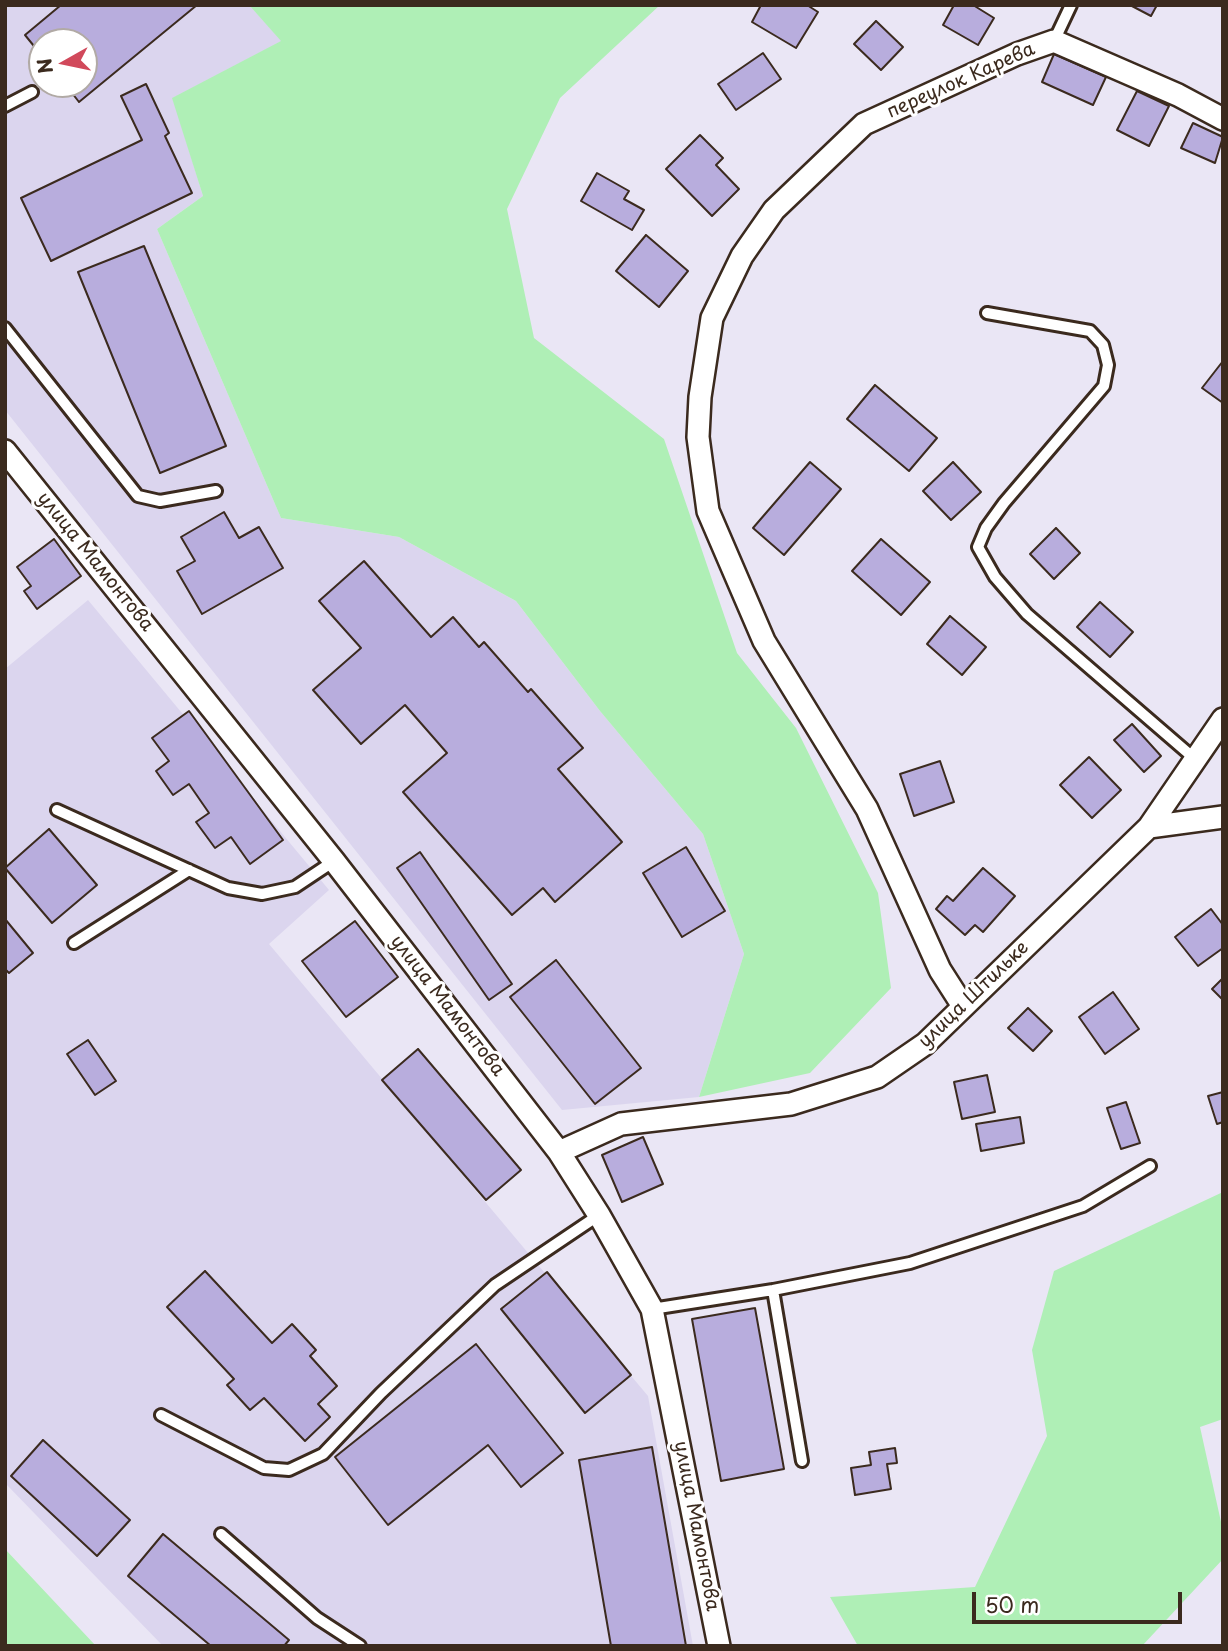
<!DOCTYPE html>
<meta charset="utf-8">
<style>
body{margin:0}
#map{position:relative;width:1228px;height:1651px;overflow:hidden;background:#eae6f5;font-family:"Playpen Sans",sans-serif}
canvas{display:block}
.frame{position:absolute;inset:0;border:7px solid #3b2a1e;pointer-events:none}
.north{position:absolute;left:28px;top:28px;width:70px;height:70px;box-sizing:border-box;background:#fff;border:2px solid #b1aaa5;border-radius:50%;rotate:261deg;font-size:19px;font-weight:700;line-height:28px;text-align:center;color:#3b2a1e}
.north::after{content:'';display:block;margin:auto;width:24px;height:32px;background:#d1495b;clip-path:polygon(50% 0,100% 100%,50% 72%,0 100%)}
.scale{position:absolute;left:972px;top:1592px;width:210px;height:32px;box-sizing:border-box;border:4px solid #3b2a1e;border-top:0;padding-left:9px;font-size:21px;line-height:24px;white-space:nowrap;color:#3b2a1e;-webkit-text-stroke:5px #fff;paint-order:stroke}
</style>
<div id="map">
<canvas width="1228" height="1651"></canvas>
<div class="frame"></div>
<div class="north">N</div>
<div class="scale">50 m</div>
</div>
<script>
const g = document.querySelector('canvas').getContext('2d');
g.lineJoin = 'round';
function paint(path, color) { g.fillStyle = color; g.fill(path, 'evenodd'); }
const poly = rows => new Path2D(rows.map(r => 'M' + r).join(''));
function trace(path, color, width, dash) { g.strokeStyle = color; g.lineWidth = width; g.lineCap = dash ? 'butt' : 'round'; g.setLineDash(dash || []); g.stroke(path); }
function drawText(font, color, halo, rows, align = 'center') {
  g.font = font + ' "Playpen Sans",sans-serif'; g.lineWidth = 6; g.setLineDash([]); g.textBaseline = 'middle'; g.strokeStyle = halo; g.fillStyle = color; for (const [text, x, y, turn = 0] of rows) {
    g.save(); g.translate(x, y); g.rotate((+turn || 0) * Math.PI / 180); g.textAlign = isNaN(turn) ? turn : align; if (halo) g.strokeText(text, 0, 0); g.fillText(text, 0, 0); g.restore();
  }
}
paint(poly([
 [5,5,249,5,282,41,173,98,203,196,157,229,281,518,399,537,516,601,600,711,703,834,744,954,699,1097,562,1110,5,410],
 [42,42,84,42,84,84,42,84],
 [88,600,329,890,269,944,648,1396,693,1646,163,1646,5,1483,5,669]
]), '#dbd5ee');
paint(poly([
 [249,5,660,5,560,98,507,209,534,338,664,439,737,653,796,728,878,893,891,988,810,1073,699,1097,744,954,703,834,600,711,516,601,399,537,281,518,157,229,203,196,172,98,281,41],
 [1223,1192,1223,1419,1200,1427,1223,1531,1223,1559,1142,1646,858,1646,830,1597,975,1587,1047,1436,1032,1350,1054,1271],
 [5,1549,96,1646,5,1646]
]), '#afefb6');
const building = poly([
 [61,5,197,5,79,102,65,84,84,84,84,42,42,42,42,56,25,35,61,5],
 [761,5,807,5,818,12,796,48,752,22,761,5],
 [954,5,973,5,994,18,978,45,943,25,954,5],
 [1130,5,1157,5,1151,16,1130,5],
 [876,21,903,47,881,70,854,44,876,21],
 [763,53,781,79,736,110,718,84,763,53],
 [1054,54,1106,77,1093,105,1042,82,1054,54],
 [146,84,169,133,165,136,192,193,51,261,21,198,142,140,121,96,146,84],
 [1137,91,1169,106,1149,146,1117,130,1137,91],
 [1193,123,1223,137,1215,163,1181,148,1193,123],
 [700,135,723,158,716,165,739,189,712,216,666,169,700,135],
 [597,173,629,191,624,199,644,210,632,230,581,201,597,173],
 [646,235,688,271,659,307,616,271,646,235],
 [144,246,226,446,160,473,78,272,144,246],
 [1223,361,1223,403,1202,388,1223,361],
 [875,385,937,438,909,471,847,419,875,385],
 [810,462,841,489,784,555,753,528,810,462],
 [953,462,981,492,951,520,923,491,953,462],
 [224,512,239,538,259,527,283,568,202,614,177,571,195,561,181,537,224,512],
 [1056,528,1080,553,1054,579,1030,554,1056,528],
 [54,539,81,576,37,609,24,591,31,586,17,567,54,539],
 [881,539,930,582,901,615,852,571,881,539],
 [364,561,431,637,453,617,479,647,484,642,528,692,531,689,583,748,558,769,622,842,555,902,543,888,512,915,403,792,447,753,405,705,361,744,313,690,361,648,319,601,364,561],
 [1100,602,1133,632,1110,657,1077,627,1100,602],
 [950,616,986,647,962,675,927,644,950,616],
 [189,711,283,840,250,864,231,837,215,848,196,822,209,813,189,784,173,795,156,771,169,761,152,738,189,711],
 [1132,724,1161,756,1144,772,1114,740,1132,724],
 [1089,757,1121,790,1092,818,1060,785,1089,757],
 [940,761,954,802,914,816,900,774,940,761],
 [49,829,97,885,52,923,5,868,49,829],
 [686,847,725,911,682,937,643,873,686,847],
 [420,852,512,984,489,1000,397,868,420,852],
 [983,868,1015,896,983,932,975,925,965,935,936,909,947,896,953,901,983,868],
 [1211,909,1223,925,1223,948,1198,966,1175,937,1211,909],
 [5,919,33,953,9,973,5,969,5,919],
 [355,921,398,977,346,1017,302,961,355,921],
 [556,960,641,1068,595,1104,510,997,556,960],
 [1223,978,1223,1000,1212,989,1223,978],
 [1113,992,1139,1029,1105,1054,1079,1017,1113,992],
 [1028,1008,1052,1031,1033,1051,1008,1028,1028,1008],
 [88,1040,116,1081,95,1095,67,1054,88,1040],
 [418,1049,521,1170,486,1200,382,1080,418,1049],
 [987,1075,995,1112,962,1119,954,1082,987,1075],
 [1223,1092,1223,1122,1217,1124,1208,1096,1223,1092],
 [1126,1102,1140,1143,1121,1149,1107,1108,1126,1102],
 [1020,1117,1024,1143,981,1151,976,1124,1020,1117],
 [643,1137,663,1184,622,1202,602,1155,643,1137],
 [205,1271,272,1343,292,1324,316,1350,310,1356,337,1386,318,1404,330,1417,305,1441,264,1398,250,1410,227,1385,234,1379,167,1307,205,1271],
 [547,1272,631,1375,585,1413,501,1309,547,1272],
 [755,1308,784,1469,721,1481,692,1319,755,1308],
 [476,1344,563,1453,521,1487,488,1445,388,1525,335,1457,476,1344],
 [43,1440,130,1520,97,1556,11,1476,43,1440],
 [652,1447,686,1646,611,1646,579,1460,652,1447],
 [895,1448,897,1463,887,1464,891,1489,855,1495,851,1468,871,1465,869,1452,895,1448],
 [163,1534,289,1640,284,1646,211,1646,128,1576,163,1534]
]);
paint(building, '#b8addd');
trace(building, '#3b2a1e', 2);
const service = poly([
 [1054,41,1071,5],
 [5,106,32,92],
 [987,313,1090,331,1103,345,1108,365,1104,386,1004,503,986,528,978,547,995,577,1027,614,1195,759],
 [5,328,138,496,160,501,216,491],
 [57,810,228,888,262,894,295,887,334,861],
 [74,943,189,870],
 [773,1290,802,1461],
 [652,1309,773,1290,910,1263,1083,1206,1150,1166],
 [161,1415,264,1468,289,1470,323,1454,381,1393,495,1285,599,1215],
 [221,1534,317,1618,360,1646]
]);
const minor = poly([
 [5,451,334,861,559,1152,599,1215,652,1309,719,1646],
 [1149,827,1223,817],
 [963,1006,940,970,867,809,764,641,708,511,698,437,700,397,712,318,742,256,774,210,864,124,1017,54,1054,41,1178,95,1223,119],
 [559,1152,621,1124,791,1104,877,1077,925,1044,1149,827,1223,719]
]);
trace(service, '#3b2a1e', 16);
trace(minor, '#3b2a1e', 26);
trace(service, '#fff', 10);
trace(minor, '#fff', 21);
drawText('19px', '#3b2a1e', '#fff', [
 ["переулок Карева",961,81,-24],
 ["улица Мамонтова",95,562,51],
 ["улица Штильке",974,995,-44],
 ["улица Мамонтова",447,1006,52],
 ["улица Мамонтова",696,1526,79]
]);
</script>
